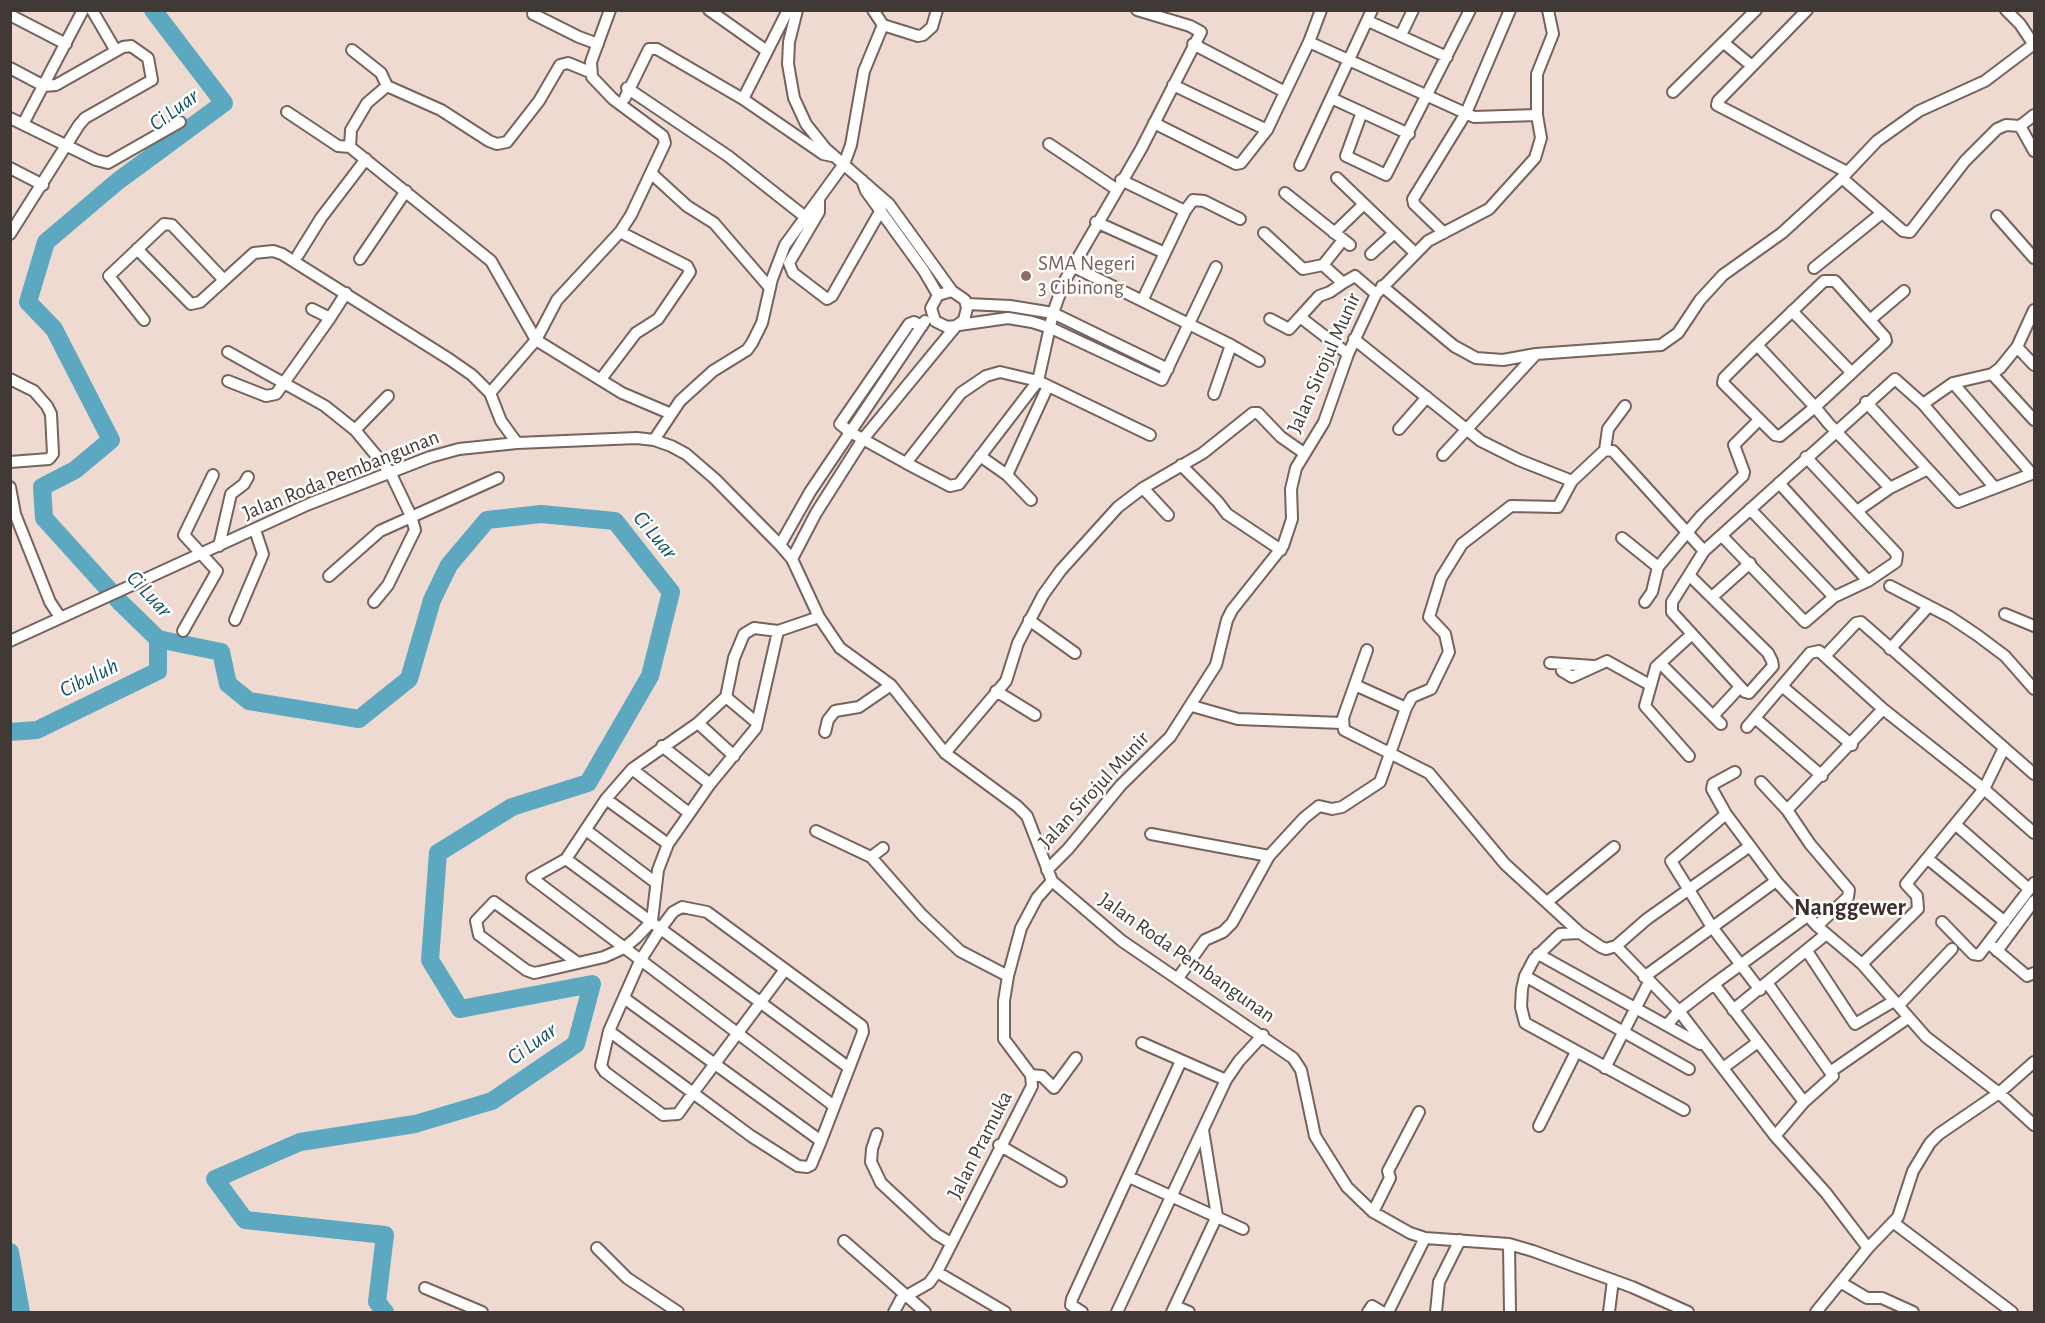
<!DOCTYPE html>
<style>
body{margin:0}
#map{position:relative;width:2045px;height:1323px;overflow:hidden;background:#eedad1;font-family:"Alegreya Sans",sans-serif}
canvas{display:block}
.frame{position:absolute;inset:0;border:12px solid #413935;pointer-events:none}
</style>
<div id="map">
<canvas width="2045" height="1323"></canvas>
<div class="frame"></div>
</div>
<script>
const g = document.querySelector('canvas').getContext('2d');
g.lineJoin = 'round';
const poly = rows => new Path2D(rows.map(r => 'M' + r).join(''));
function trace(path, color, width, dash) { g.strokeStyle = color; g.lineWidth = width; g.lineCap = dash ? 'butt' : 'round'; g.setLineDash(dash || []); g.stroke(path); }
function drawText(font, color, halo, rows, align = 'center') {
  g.font = font + ' "Alegreya Sans",sans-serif'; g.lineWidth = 5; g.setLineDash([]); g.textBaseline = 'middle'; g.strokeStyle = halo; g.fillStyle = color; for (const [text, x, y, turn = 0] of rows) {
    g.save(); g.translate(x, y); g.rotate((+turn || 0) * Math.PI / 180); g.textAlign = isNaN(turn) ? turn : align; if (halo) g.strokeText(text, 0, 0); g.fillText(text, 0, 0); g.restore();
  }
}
trace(poly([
 [153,10,224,103,118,181,46,242,28,302,54,329,111,440,75,470,42,487,44,518,120,602,158,639,221,652,228,684,249,701,359,719,409,679,432,600,449,565,487,520,541,514,615,521,671,592,650,676,588,783,512,807,438,853,430,960,460,1009,592,984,576,1044,492,1101,415,1124,300,1142,215,1179,245,1220,385,1235,377,1302,385,1312],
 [10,732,37,730,158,671,158,639],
 [10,1252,21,1312]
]), '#5ca8c1', 18);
const minor = poly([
 [92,10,116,51],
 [709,10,767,51],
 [797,10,789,42,788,64,794,98,806,124,826,149,889,204,952,291,965,300,967,308,964,320,956,326,947,327,935,321,931,308,938,295,952,291],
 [873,10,883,25,918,36,923,35,932,27,937,10],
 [1137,10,1190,26,1201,32,1141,149,1064,282,1053,313,1038,381,1150,435],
 [1807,10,1718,101,1717,105,1847,172],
 [2006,10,2020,24,2034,45],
 [533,14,579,37,598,44],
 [10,15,66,44],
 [1368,21,1447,57],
 [1401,35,1413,10],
 [1309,42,1474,117,1537,115],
 [1724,43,1752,66],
 [1193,44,1285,92],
 [352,50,381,73,387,86,441,110,489,141,497,144,507,142,539,101,560,65,568,63,590,72],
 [10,68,44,86,56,85,123,47,131,46,148,58,152,80,85,118,79,125,10,234],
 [1173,85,1267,130],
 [387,86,367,103,351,130,350,147,491,261,536,340,622,393,669,413],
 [627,88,728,156,804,216],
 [1673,92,1756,10],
 [625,98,649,49,657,49,743,99,823,154,832,156],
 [1331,98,1409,134],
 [743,99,788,10],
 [287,112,338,146,350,147],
 [1362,112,1346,156,1386,175,1470,10],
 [10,118,96,160,108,163,180,122],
 [1154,123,1236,164,1241,163,1267,130,1309,42,1321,10],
 [23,124,83,10],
 [2020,126,2034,151],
 [1049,144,1116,189],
 [1300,165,1372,10],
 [10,168,43,185],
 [652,174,687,206,714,223,770,288],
 [1337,178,1414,252],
 [1842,178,1903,231,1910,232,1965,161,1997,129,2006,125,2020,126,2034,115],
 [862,180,866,191,924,271,938,295],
 [1121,180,1185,211],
 [1285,193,1350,245],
 [819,199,819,212,789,263,793,273,827,299,832,296,881,210],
 [1997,216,2034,258],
 [1096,222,1165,253],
 [1264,233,1303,269,1323,265,1343,283,1355,276,1376,294],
 [1334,233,1364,204],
 [1444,233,1414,204,1413,199,1466,113,1510,10],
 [137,249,191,304,200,302,254,253,273,251,282,254,449,359,472,375,490,393],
 [1371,254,1393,234],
 [298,255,321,218,366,159],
 [360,259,406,191],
 [1323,265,1343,240],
 [1074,267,1231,345,1214,394],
 [1814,268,1882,213],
 [1382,286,1454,346,1476,358,1503,360,1536,354,1661,345,1678,333,1700,300,1723,275,1782,233,1842,178,1877,141,1919,111,1985,81,2034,44],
 [1143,299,1185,211,1193,200,1204,201,1240,219],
 [967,304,1010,306,1053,313,1168,369],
 [312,309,330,318,346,293],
 [1792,311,1852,373],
 [1300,317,1319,296,1330,292,1343,283],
 [1270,319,1289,329,1300,317,1348,354],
 [1871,319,1904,291],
 [144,320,109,276,164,224,172,225,223,279],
 [959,325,1008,318,1032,322,1051,328,1162,380,1216,267],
 [1354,339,1481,441,1519,460,1572,481,1605,450,1613,451,1704,551],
 [1231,345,1259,361],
 [1757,345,1724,378,1723,383,1775,435,1780,436,1815,407,1886,341,1885,337,1835,281,1824,281,1757,345,1815,407,1829,424,1890,488],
 [2017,347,2034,365],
 [228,352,325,406,355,430,390,472,411,516,415,530,388,585,374,602],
 [1992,374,2034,420],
 [10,379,34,391,47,406,51,414,53,454,49,459,10,462],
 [601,379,636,333,658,319,690,272,687,266,620,232],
 [228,381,266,396,276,394,330,318],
 [1953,383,2032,474],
 [1866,402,1958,502,2034,473],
 [1923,404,1953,383,1992,374,2000,368,2017,347,2034,310],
 [1399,429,1427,397],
 [355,430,388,396],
 [654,440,680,401,713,371,747,350,752,343,762,323,772,279,785,245,844,164,851,145,864,71,883,25],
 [517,443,501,421,490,393,536,340,557,300,620,232,631,215,665,143,663,136,613,99,592,77,591,62,610,10],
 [1605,450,1608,429,1625,406],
 [1443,455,1536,354],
 [980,456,1007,475],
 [906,463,961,393,986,376,1000,372,1038,381,959,484,950,486,906,463,850,432,840,424,909,324,914,322,922,326],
 [1181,465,1218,502,1227,514,1281,550],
 [1779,483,1868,581,1896,562,1897,554,1806,457],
 [10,487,15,514,50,602,60,617],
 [1143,488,1168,515],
 [1031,500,1007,475,1048,386],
 [1750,509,1834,597],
 [1857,511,1890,488,1926,470],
 [1723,537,1805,622,1834,597,1868,581],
 [1622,538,1658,567],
 [780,545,810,492,925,321],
 [219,546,231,494,244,484,248,477],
 [792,559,816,513,863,439,956,326],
 [1689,575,1768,653,1772,661,1773,666,1749,693,1745,692,1672,612,1672,602,1689,575,1704,551,1895,379,1923,404,1995,488],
 [329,576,380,531,498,478],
 [1890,586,1950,617,1977,635,2005,656,2034,689],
 [1712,597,1750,563],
 [1645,602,1652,592,1658,567,1701,516,1743,476,1744,472,1734,445,1759,420],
 [2005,614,2034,626],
 [235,620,263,554,255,530],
 [1029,620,1075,653],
 [183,631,217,571,184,535,213,475],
 [778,631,754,628,744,634,734,658,726,697,698,723,632,769,606,799,566,859,532,878,834,1106],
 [10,641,309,504,430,457,459,449,517,443,637,438,654,440,671,446,686,454,715,479,780,545,792,559,819,617,840,648,891,685,945,753,1017,806,1027,816,1052,881,1122,941,1293,1058,1301,1070,1315,1136,1347,1187,1373,1212,1410,1233,1425,1238,1509,1244,1533,1251,1632,1287,1688,1312],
 [1890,649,1928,607],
 [1367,650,1343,718,1344,730,1429,773,1505,864,1580,933,1601,947,1606,949,1616,946,1647,919,1750,846],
 [1825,656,1856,623,1861,622,2034,774],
 [1550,663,1594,666],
 [1660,663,1721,724],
 [1562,666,1562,671,1572,677,1607,661,1650,685],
 [1355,685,1406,708],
 [1783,687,1852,745],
 [996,691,1035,715],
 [726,697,757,723],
 [1192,706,1238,719,1342,723],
 [1713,716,1740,687],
 [1755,718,1822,776],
 [698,723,734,756],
 [1747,727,1810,653,1819,651,1883,709,1984,789,2034,833],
 [825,732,828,720,835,711,859,707,891,685],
 [662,746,710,784],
 [945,753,1006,681,1018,643,1043,595,1061,570,1118,507,1143,488,1203,453,1253,413,1258,413,1281,437,1304,453],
 [1689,756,1645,706,1656,667,1692,634],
 [632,769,689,813],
 [1735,772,1713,784,1712,789,1726,814,1776,881,1817,926],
 [1761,782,1787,810,1810,844,1849,890,1848,897,1817,926,1862,964,1926,1037,1999,1093,2034,1125],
 [606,799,668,844],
 [1787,810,1883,709],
 [1726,814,1671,861,1712,927,1760,990],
 [1955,824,2029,889],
 [586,830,656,883],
 [816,831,871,857],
 [1151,834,1269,856],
 [883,848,871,857,922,915,960,951,1008,976],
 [566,859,848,1067],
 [1928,859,2005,922],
 [1047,870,1068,849,1121,785,1170,737,1216,665,1227,620,1232,610,1283,546,1292,519,1291,489,1296,468,1324,422,1348,354,1376,294,1428,241,1489,209,1535,158,1541,138,1537,115,1537,74,1553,34,1548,10],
 [1547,902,1614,847],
 [1942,922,1973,954,1979,955,2034,883],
 [1580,933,1560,934,1534,959,1525,976,1522,989,1521,1007,1525,1023,1684,1110],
 [1616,946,1679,1011,1775,1136,1826,1193,1868,1248],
 [1993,947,2027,976,2034,973],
 [1807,951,1855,1024,1894,1001],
 [1997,951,2034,901],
 [1538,954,1700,1044],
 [578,963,494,902,476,921,479,935,526,970,534,973,539,972,604,957,624,948,636,938,652,921,658,870,668,844,710,784,756,728,778,631,819,617],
 [1862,964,1918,909,1917,896,1906,884,1984,789,2004,748],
 [1525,976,1689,1069],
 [1644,977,1776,881],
 [1178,978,1205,940,1223,932,1232,923,1269,856,1304,818,1319,806,1332,809,1342,807,1380,782,1406,708,1412,697,1431,689,1449,652,1445,634,1429,617,1441,578,1462,544,1511,506,1558,507,1572,481],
 [1714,984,1804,1102],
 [1768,984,1833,1076,1804,1102,1775,1136],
 [624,998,821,1141],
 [1900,1004,1952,949],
 [1733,1010,1825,935],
 [1667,1025,1679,1011,1714,984,1806,917],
 [609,1031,693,1093,751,1136,798,1166,807,1167,811,1165,821,1141,863,1032,862,1026,707,912,682,907,673,912,661,928,640,961,609,1031,601,1066,605,1072,663,1115,678,1114,693,1093,784,971],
 [1142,1043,1226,1080],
 [1605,1068,1649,982],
 [1723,1068,1758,1042],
 [1830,1072,1908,1018],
 [1031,1075,1042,1076,1054,1088,1076,1058],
 [1539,1126,1576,1052],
 [877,1134,872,1149,871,1162,881,1183,936,1234,951,1243],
 [999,1145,1061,1181],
 [1129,1177,1243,1229],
 [1373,1212,1390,1178,1388,1171,1419,1112],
 [1894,1223,2012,1312],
 [844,1241,925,1312],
 [1509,1244,1510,1312],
 [597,1248,627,1278,678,1312],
 [937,1272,1005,1312],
 [1840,1282,1867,1298,1882,1298,1913,1312],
 [425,1288,482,1312],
 [1175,1306,1189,1312],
 [894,1312,901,1299,929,1283,937,1272,1032,1086,1031,1075,1004,1039,1004,1001,1008,976,1021,928,1037,898,1052,881],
 [1082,1312,1071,1305,1072,1299,1181,1061],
 [1117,1312,1226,1080,1239,1061,1263,1035],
 [1172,1312,1217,1216,1203,1130],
 [1368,1312,1372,1306,1382,1312],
 [1388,1312,1425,1238],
 [1436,1312,1439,1282,1460,1240],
 [1609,1312,1613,1280],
 [1816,1312,1868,1248,1898,1217,1913,1171,1930,1143,1939,1134,1999,1093,2034,1062]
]);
trace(minor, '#75635c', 14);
trace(minor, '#fff', 10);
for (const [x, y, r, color] of [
 [1026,276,6,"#8d6e63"]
]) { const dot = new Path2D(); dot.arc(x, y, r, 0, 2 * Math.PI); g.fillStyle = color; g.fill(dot); trace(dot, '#fff', 2); }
drawText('21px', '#785e54', '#fff', [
 ["SMA Negeri",1038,264],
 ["3 Cibinong",1038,288]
], 'left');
drawText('21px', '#413935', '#fff', [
 ["Jalan Sirojul Munir",1324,363,-66],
 ["Jalan Roda Pembangunan",341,475,-22],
 ["Jalan Sirojul Munir",1094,790,-47],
 ["Jalan Roda Pembangunan",1187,958,35],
 ["Jalan Pramuka",980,1145,-63]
]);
drawText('italic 22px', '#105163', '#fff', [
 ["Ci Luar",174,110,-36],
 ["Ci Luar",655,535,50],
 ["Ci Luar",149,594,47],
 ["Cibuluh",89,678,-26],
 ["Ci Luar",532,1044,-36]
]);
drawText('bold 24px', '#3f2f28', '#fff', [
 ["Nanggewer",1850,908]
]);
</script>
